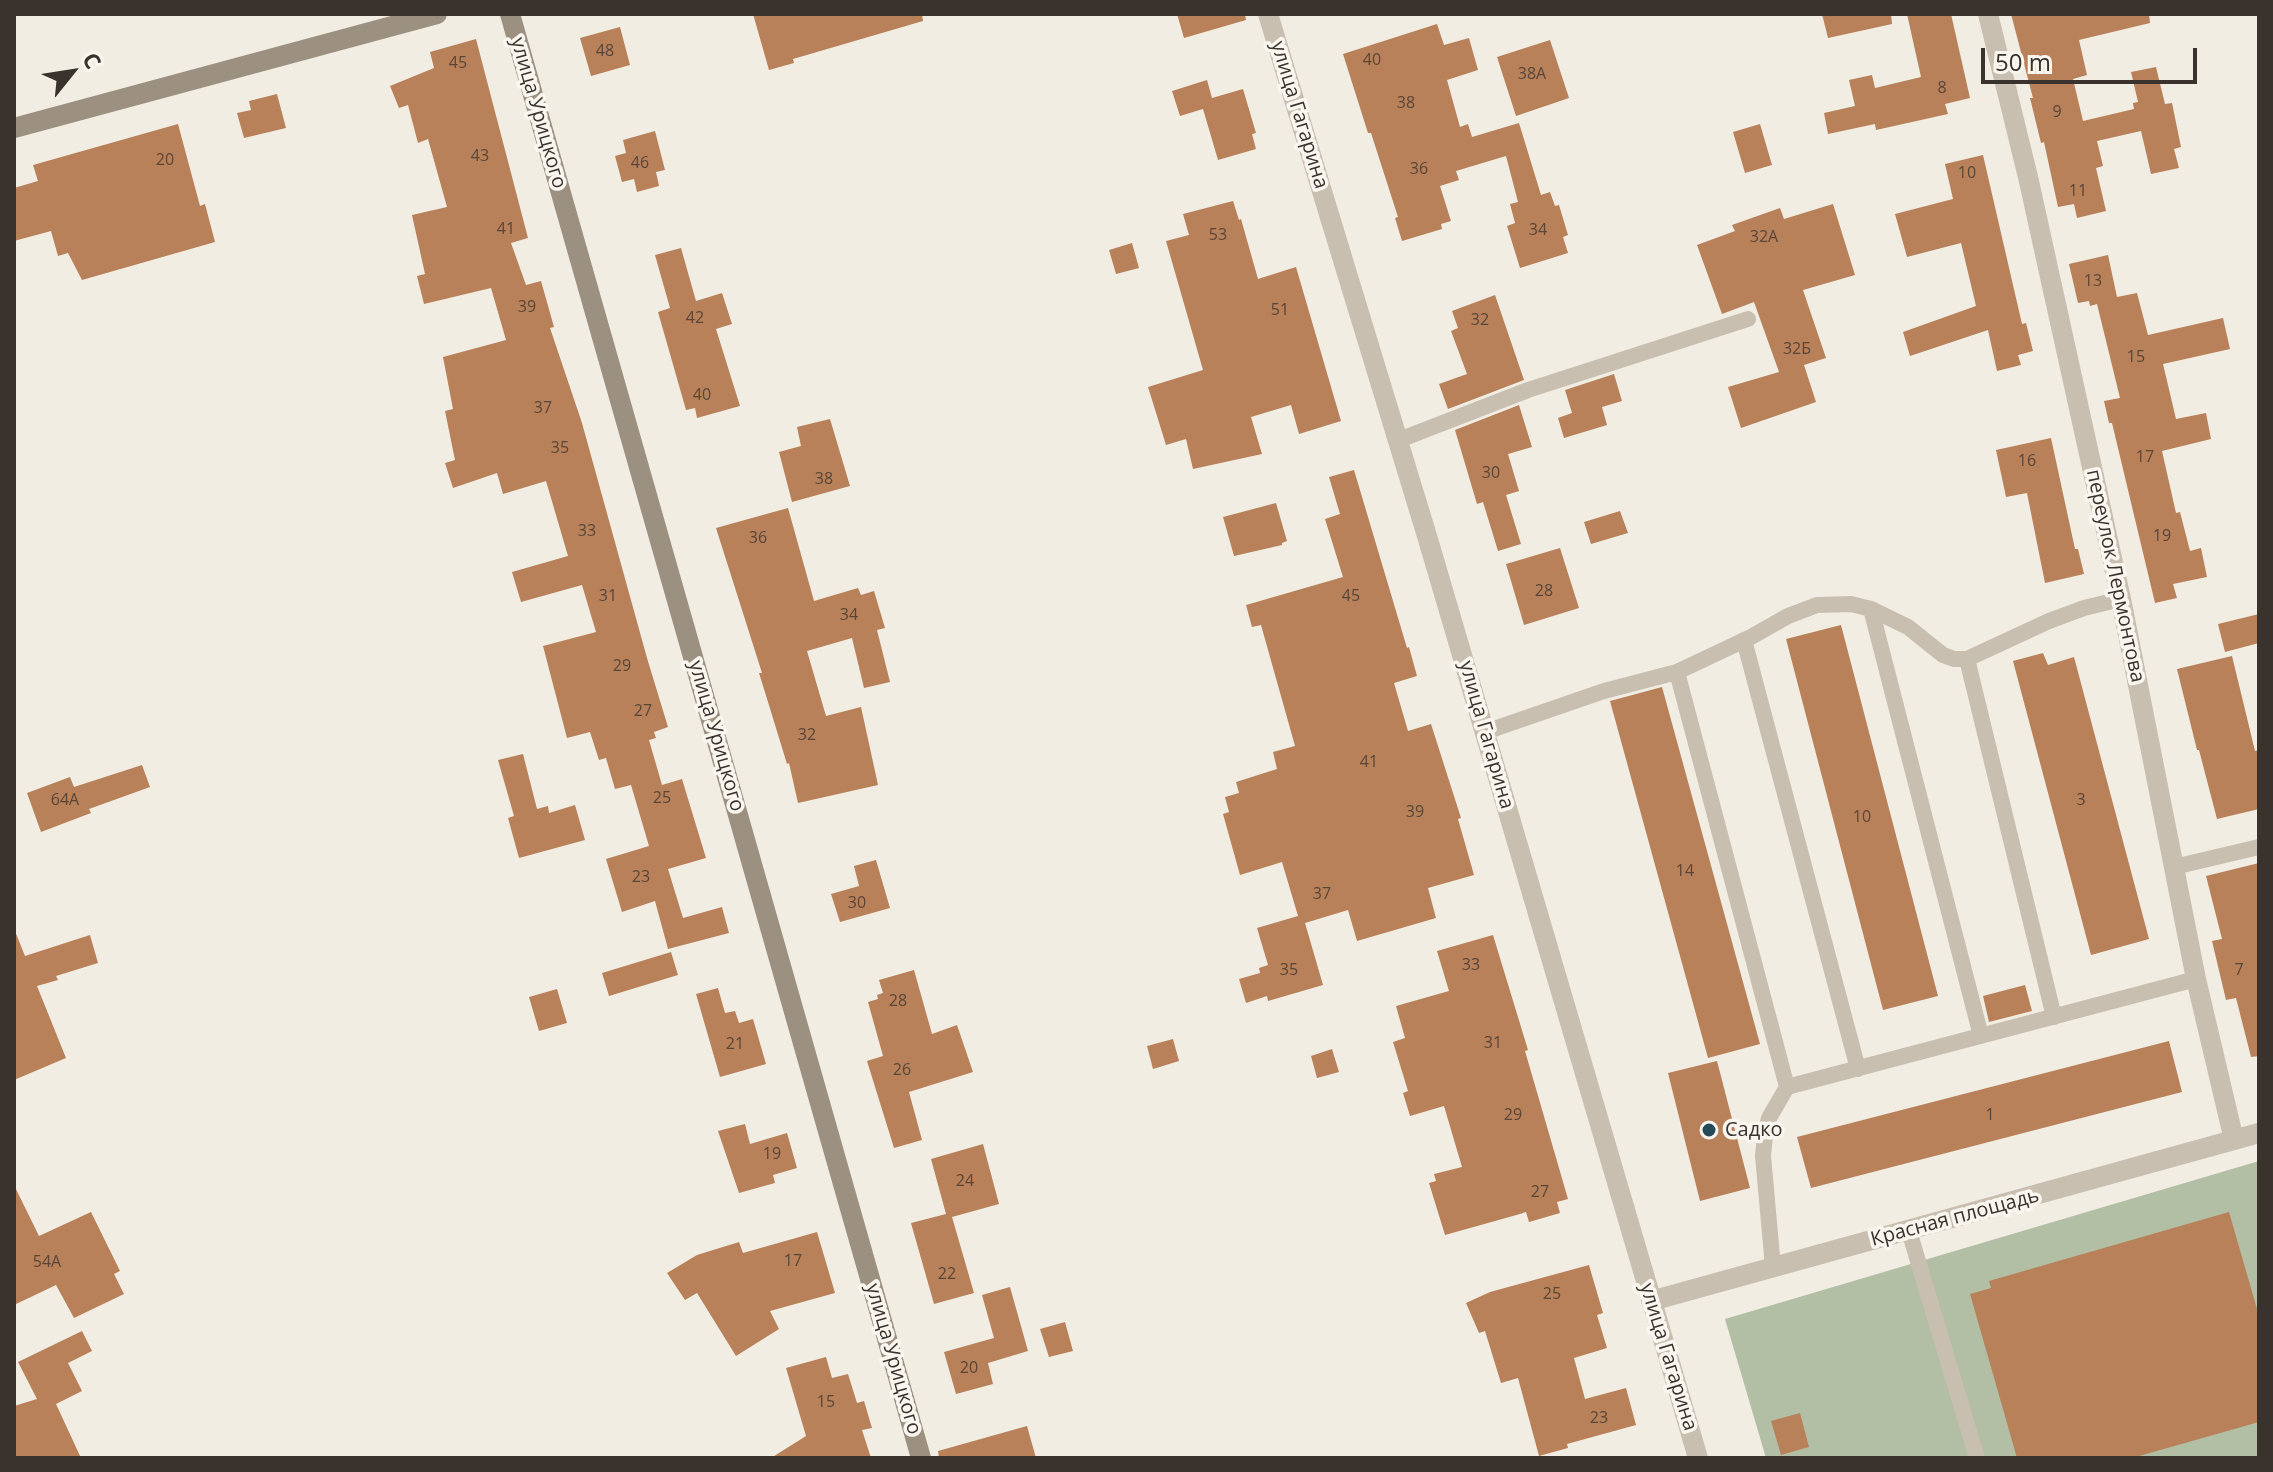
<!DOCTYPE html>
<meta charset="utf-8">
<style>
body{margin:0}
#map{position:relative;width:2273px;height:1472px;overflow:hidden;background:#f1ede3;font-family:"Open Sans",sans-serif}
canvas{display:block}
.frame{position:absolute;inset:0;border:16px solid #39322d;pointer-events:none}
.north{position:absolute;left:32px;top:32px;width:80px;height:80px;-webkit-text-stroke:6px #f9f6ef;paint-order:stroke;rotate:60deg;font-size:22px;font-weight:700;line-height:32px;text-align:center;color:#39322d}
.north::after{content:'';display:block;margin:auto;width:28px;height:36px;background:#39322d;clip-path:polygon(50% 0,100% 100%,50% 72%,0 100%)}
.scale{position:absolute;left:1981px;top:48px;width:216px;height:36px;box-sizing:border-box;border:4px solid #39322d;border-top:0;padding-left:10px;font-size:24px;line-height:28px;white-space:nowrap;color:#39322d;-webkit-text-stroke:6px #f9f6ef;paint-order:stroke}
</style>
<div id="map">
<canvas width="2273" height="1472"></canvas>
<div class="frame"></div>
<div class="north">С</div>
<div class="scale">50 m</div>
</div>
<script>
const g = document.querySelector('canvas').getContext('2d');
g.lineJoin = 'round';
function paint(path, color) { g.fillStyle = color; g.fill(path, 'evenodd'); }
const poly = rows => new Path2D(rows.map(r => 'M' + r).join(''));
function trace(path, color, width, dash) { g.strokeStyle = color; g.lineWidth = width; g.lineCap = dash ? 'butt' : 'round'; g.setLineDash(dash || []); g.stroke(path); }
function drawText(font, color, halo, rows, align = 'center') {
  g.font = font + ' "Open Sans",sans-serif'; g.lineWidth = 7; g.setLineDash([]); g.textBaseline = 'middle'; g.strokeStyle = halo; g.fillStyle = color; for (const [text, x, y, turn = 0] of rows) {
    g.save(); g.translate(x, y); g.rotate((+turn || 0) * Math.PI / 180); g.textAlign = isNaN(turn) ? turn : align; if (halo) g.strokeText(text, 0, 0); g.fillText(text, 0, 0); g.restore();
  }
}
paint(poly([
 [2259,1161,2259,1458,1766,1458,1725,1319]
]), '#b2bfa4');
paint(poly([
 [753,14,922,14,923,21,793,59,794,63,769,70],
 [1177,14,1245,14,1246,20,1184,38],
 [1822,14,1891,14,1892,24,1828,38],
 [1907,14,1951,14,1970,98,1945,104,1948,114,1876,130,1875,124,1828,134,1824,113,1855,106,1849,80,1872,75,1875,88,1921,77],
 [2011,14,2149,14,2150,23,2079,40,2087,75,2073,79,2083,121,2134,109,2133,103,2138,102,2131,72,2156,67,2165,104,2172,103,2181,147,2174,149,2179,168,2151,174,2141,131,2097,141,2103,166,2096,168,2106,211,2077,218,2074,204,2058,207,2044,142,2041,143,2030,98,2033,98],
 [1437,24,1444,45,1469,38,1478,70,1447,80,1460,127,1468,124,1472,137,1519,123,1541,195,1550,192,1555,206,1559,205,1568,235,1563,237,1568,253,1520,268,1507,226,1515,223,1510,204,1518,202,1506,156,1456,171,1459,180,1440,186,1451,221,1441,224,1442,229,1402,241,1395,218,1398,217,1371,133,1368,133,1343,54],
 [620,27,630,65,591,76,580,38],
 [476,39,528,238,511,243,526,285,541,281,554,327,550,328,582,423,647,658,668,727,654,732,656,738,649,740,662,785,682,779,706,858,668,869,683,918,722,907,729,933,668,949,655,901,622,912,606,859,649,846,631,785,615,789,606,758,599,760,590,732,567,738,543,646,596,632,582,585,521,602,512,572,568,556,546,481,503,494,497,473,453,488,445,463,455,460,445,411,453,409,443,357,506,340,491,288,424,304,417,276,425,274,412,215,447,207,428,139,418,143,408,105,399,108,390,86,434,68,430,52],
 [1550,40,1569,98,1516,116,1497,57],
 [1207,80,1212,98,1243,89,1256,133,1252,134,1256,149,1218,160,1203,109,1180,116,1172,91],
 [277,94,286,128,244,138,237,113,251,110,249,101],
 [178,124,200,206,205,204,215,242,82,280,68,253,58,256,51,231,14,241,14,188,38,181,33,165],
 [1760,124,1772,165,1745,173,1733,132],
 [655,131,665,170,656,172,659,186,637,192,634,179,622,182,615,156,626,153,623,140],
 [1983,155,2022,324,2026,323,2033,351,2018,355,2021,365,1997,371,1988,330,1910,356,1903,332,1976,306,1961,243,1907,257,1895,214,1953,199,1945,164],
 [1233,201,1239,220,1241,219,1258,279,1296,267,1341,421,1299,434,1291,405,1251,417,1262,454,1193,469,1186,439,1166,445,1148,387,1203,370,1166,241,1189,235,1183,214],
 [1833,204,1855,275,1803,290,1826,358,1804,365,1816,402,1741,428,1728,387,1779,372,1754,302,1722,314,1697,245,1735,231,1732,225,1780,208,1784,219],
 [1132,243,1139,268,1116,274,1109,250],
 [681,248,696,301,722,293,732,324,716,329,740,406,697,418,695,408,686,410,658,312,670,308,655,255],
 [2108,255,2117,297,2137,293,2148,335,2223,318,2230,349,2163,364,2176,419,2206,413,2211,439,2162,451,2176,513,2180,512,2190,551,2201,548,2207,577,2173,584,2177,598,2155,603,2112,423,2109,423,2104,401,2120,398,2097,304,2090,306,2089,301,2078,303,2069,264],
 [1495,295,1524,380,1448,409,1439,384,1467,374,1451,331,1458,328,1452,311],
 [1614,374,1622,401,1602,407,1607,425,1564,438,1558,418,1572,413,1565,390],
 [1519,405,1532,447,1508,454,1519,491,1506,495,1521,544,1498,551,1483,502,1477,504,1455,430],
 [830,419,850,486,792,502,779,452,801,446,797,427],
 [2051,438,2075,549,2078,549,2084,574,2045,583,2027,493,2006,497,1996,450],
 [1354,470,1407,648,1409,647,1417,676,1394,683,1408,731,1431,724,1461,818,1458,819,1474,875,1428,888,1436,918,1357,941,1348,910,1305,923,1323,985,1268,1001,1267,996,1246,1003,1239,979,1260,973,1259,968,1268,965,1257,928,1298,916,1282,862,1240,875,1223,814,1229,812,1225,797,1239,793,1236,782,1277,769,1273,752,1295,746,1261,625,1252,627,1246,605,1343,577,1325,519,1340,514,1329,477],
 [1276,503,1287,541,1282,543,1282,545,1234,556,1223,517],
 [788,508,814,601,858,588,861,595,874,591,885,628,877,630,890,682,864,688,852,638,807,651,826,716,861,707,878,785,798,803,789,763,787,764,768,702,759,673,762,673,716,528],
 [1620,511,1628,533,1591,544,1584,522],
 [1560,548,1579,608,1524,625,1506,564],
 [2259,614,2259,643,2225,652,2218,624],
 [1841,625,1938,996,1883,1010,1786,639],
 [2043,653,2048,665,2074,657,2149,939,2091,955,2013,661],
 [2232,656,2255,751,2259,750,2259,809,2217,819,2199,750,2197,750,2177,669],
 [1662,687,1760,1044,1708,1058,1610,701],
 [523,754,537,809,548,806,549,813,575,805,585,840,519,858,508,818,514,816,498,760],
 [142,765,150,787,89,809,91,813,41,832,27,793,70,777,74,787],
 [876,860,890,908,840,922,831,894,859,886,854,866],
 [2259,863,2259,1056,2251,1057,2236,998,2226,1000,2212,941,2222,939,2206,876],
 [15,931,25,956,90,935,98,963,56,976,58,980,37,986,66,1058,14,1080],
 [1493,935,1528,1050,1525,1051,1568,1199,1557,1202,1560,1213,1529,1222,1526,1212,1520,1214,1445,1235,1429,1183,1436,1181,1434,1174,1462,1167,1444,1106,1410,1116,1403,1093,1408,1091,1393,1042,1405,1038,1396,1006,1449,991,1437,951],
 [671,952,678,975,609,996,602,973],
 [914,970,932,1034,957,1025,973,1072,909,1092,922,1140,894,1148,867,1061,883,1056,868,1002,878,999,877,995,883,993,879,980],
 [2025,985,2032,1011,1989,1022,1983,996],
 [718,988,725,1013,735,1011,739,1023,753,1019,766,1064,720,1077,696,994],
 [557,989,567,1023,539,1031,529,997],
 [1173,1039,1179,1061,1153,1069,1147,1046],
 [2169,1041,2182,1092,1811,1188,1797,1137],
 [1332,1049,1339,1072,1317,1078,1311,1056],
 [1717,1061,1750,1188,1700,1201,1668,1073],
 [745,1124,750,1144,787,1133,797,1168,773,1175,775,1183,739,1193,718,1131],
 [983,1144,999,1204,952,1217,974,1293,934,1304,911,1223,946,1214,931,1159],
 [14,1185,39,1236,91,1212,120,1271,114,1274,124,1294,74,1318,56,1285,14,1305],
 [2229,1212,2259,1316,2259,1422,2132,1458,2017,1458,1970,1294,1991,1288,1989,1281],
 [817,1232,835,1293,770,1311,779,1329,736,1356,697,1293,685,1300,667,1273,697,1255,739,1242,743,1253],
 [1589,1265,1603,1313,1597,1315,1607,1348,1574,1358,1585,1399,1626,1388,1636,1425,1567,1444,1568,1448,1539,1456,1518,1378,1501,1383,1485,1331,1479,1333,1466,1303,1490,1292],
 [1010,1287,1028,1351,988,1363,993,1384,956,1394,944,1352,994,1338,982,1295],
 [1065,1322,1073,1351,1049,1357,1040,1329],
 [82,1331,92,1351,68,1363,82,1391,56,1404,81,1458,14,1458,14,1406,37,1399,18,1362],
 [826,1357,832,1378,848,1374,857,1403,864,1401,872,1428,862,1430,871,1458,771,1458,806,1436,786,1368],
 [1800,1413,1809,1447,1781,1455,1771,1421],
 [1027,1426,1036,1458,939,1458,938,1451]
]), '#b8815a');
trace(poly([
 [1399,440,1528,390,1748,319],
 [1871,609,1981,1036],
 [1744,640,1858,1069],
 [1967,659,2054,1017],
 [1485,732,1604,691,1677,672],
 [2174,867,2259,847],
 [1787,1087,1677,672,1751,637,1788,616,1817,605,1851,604,1871,609,1908,627,1943,655,1954,659,1967,659,2049,621,2084,608,2121,599],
 [1909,1231,1977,1458],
 [1773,1267,1763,1156,1765,1136,1769,1118,1787,1087,2196,979]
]), '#c9bfb0', 16);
trace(poly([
 [1268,14,1427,536,1698,1458],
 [1988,14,2028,177,2121,599,2196,979,2234,1140],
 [1651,1301,2259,1133]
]), '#c9bfb0', 20);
trace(poly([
 [510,14,921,1458],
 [14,128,437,14]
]), '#9c9081', 20);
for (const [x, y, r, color] of [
 [1709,1130,8,"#274b56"]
]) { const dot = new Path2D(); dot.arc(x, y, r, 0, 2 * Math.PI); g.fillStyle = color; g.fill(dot); trace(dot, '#f9f6ef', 3); }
drawText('16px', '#594638', null, [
 ["48",605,51],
 ["40",1372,60],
 ["45",458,63],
 ["38А",1532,74],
 ["8",1942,88],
 ["38",1406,103],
 ["9",2057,112],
 ["43",480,156],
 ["20",165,160],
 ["46",640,163],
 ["36",1419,169],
 ["10",1967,173],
 ["11",2078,191],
 ["41",506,229],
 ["34",1538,230],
 ["53",1218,235],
 ["32А",1764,237],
 ["13",2093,281],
 ["39",527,307],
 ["51",1280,310],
 ["42",695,318],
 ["32",1480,320],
 ["32Б",1797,349],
 ["15",2136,357],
 ["40",702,395],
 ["37",543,408],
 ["35",560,448],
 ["17",2145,457],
 ["16",2027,461],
 ["30",1491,473],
 ["38",824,479],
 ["33",587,531],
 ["19",2162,536],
 ["36",758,538],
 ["28",1544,591],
 ["31",608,596],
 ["45",1351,596],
 ["34",849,615],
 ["29",622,666],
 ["27",643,711],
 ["32",807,735],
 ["41",1369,762],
 ["25",662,798],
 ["64А",65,800],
 ["3",2081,800],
 ["39",1415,812],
 ["10",1862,817],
 ["14",1685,871],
 ["23",641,877],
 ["37",1322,894],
 ["30",857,903],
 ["33",1471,965],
 ["35",1289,970],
 ["7",2239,970],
 ["28",898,1001],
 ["31",1493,1043],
 ["21",735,1044],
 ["26",902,1070],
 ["29",1513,1115],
 ["1",1990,1115],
 ["19",772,1154],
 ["24",965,1181],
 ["27",1540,1192],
 ["17",793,1261],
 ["54А",47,1262],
 ["22",947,1274],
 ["25",1552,1294],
 ["20",969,1368],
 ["15",826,1402],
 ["23",1599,1418]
]);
drawText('20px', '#39322d', '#f9f6ef', [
 ["улица Урицкого",538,113,74],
 ["улица Гагарина",1299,115,73],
 ["переулок Лермонтова",2115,576,78],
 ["улица Гагарина",1486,735,74],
 ["улица Урицкого",716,736,74],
 ["Красная площадь",1955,1218,-15],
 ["улица Гагарина",1668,1357,73],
 ["улица Урицкого",893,1359,74]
]);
drawText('20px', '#39322d', '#f9f6ef', [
 ["Садко",1725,1130]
], 'left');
</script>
